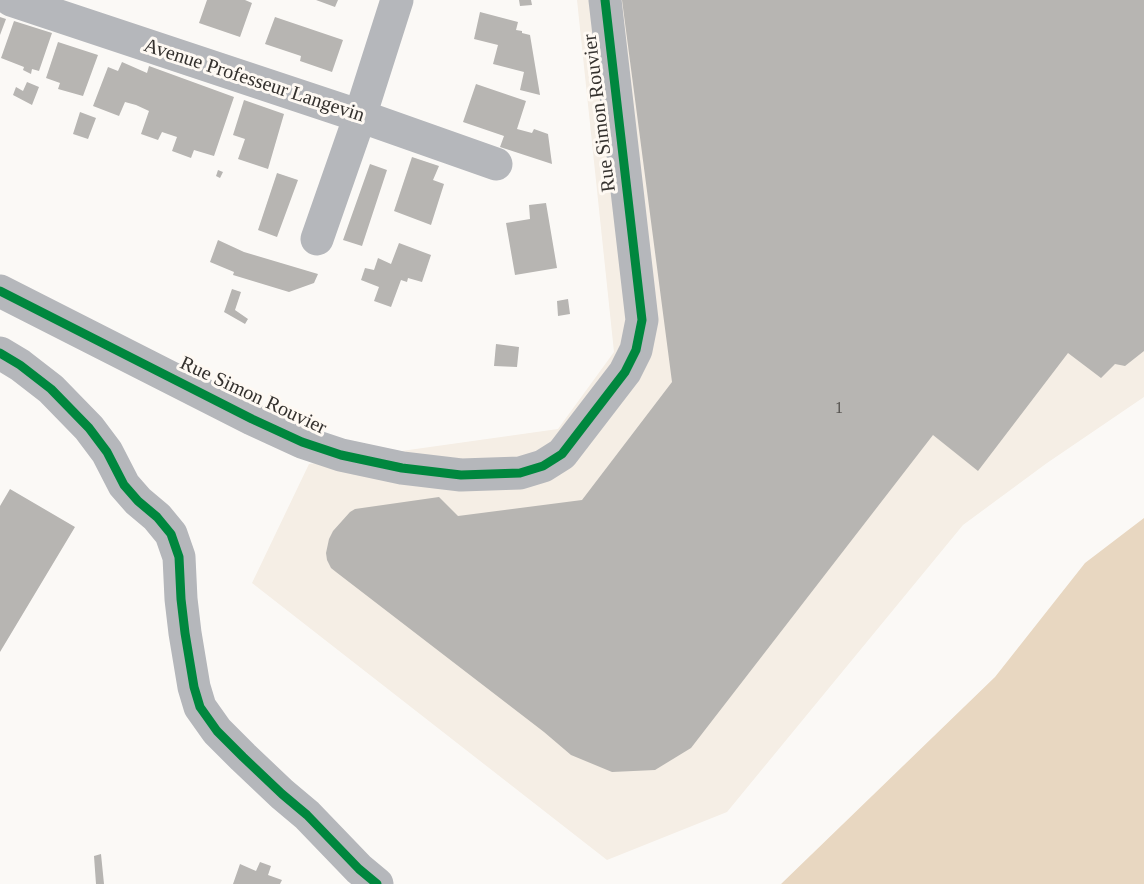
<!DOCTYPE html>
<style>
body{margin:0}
canvas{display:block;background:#fbf9f6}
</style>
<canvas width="1144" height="884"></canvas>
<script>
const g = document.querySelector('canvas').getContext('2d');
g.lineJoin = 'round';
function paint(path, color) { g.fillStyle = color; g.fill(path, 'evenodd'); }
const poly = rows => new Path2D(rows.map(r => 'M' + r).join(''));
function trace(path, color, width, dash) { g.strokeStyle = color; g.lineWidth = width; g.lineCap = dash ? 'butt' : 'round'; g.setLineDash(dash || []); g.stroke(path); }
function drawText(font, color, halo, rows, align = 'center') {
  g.font = font + ' Georgia,serif'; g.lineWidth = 6; g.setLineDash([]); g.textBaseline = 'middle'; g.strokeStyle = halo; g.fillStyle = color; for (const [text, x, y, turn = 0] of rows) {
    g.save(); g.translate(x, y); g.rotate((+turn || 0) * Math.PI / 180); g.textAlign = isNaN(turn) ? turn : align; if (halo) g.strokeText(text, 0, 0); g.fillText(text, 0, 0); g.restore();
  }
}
paint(poly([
 [577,0,1144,0,1144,397,1047,463,963,525,727,812,607,860,252,583,309,464,558,429,614,352]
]), '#f5eee5');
paint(poly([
 [1144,518,1144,884,781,884,995,677,1085,563]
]), '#e8d7c1');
paint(poly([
 [207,0,245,0,252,3,240,37,199,23],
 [316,0,338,0,335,7],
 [519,0,531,0,532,5,520,6],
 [622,0,1144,0,1144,351,1125,366,1115,364,1101,378,1068,353,978,471,933,435,691,748,655,770,612,772,571,755,544,732,336,572,331,568,327,560,326,553,329,539,333,531,350,512,355,509,439,497,458,516,582,500,672,382],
 [480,12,518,22,516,30,522,31,522,33,530,35,540,95,520,90,524,72,493,64,498,45,474,39],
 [0,17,6,19,0,35],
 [275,17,343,40,332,72,300,61,301,56,265,44],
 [14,21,52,33,39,71,32,69,31,74,23,70,24,67,1,58],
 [58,42,98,55,83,96,58,89,60,83,46,78],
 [122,62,147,73,149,66,234,97,214,156,194,150,191,158,172,151,177,137,162,132,158,140,141,134,149,111,136,105,125,102,119,116,93,106,108,67,118,71],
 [27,82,39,87,32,105,13,95,16,87,23,91],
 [476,84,526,101,517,129,532,133,534,129,548,134,552,164,500,147,504,136,463,122],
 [244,100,284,114,268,169,238,159,245,139,233,135],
 [80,112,96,118,88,139,73,134],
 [412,157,439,166,433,180,444,184,431,225,394,211],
 [370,164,387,170,362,246,343,240],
 [218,170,223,172,220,178,216,176],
 [277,173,298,180,277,237,258,230],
 [546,203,557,268,515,275,506,223,530,219,529,205],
 [218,240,244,252,318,274,314,283,289,292,233,275,234,272,210,262],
 [399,243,431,255,422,282,408,278,407,282,401,280,391,307,374,301,379,287,361,280,365,268,374,270,378,258,391,264],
 [232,289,241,292,235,310,248,319,245,324,224,312],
 [568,299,570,314,558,316,557,301],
 [496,344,519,347,517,367,494,366],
 [10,489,75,527,0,652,0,506],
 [101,854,104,884,96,884,94,856],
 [260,862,271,866,268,875,282,880,280,884,233,884,240,864,256,871]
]), '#b7b5b2');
trace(poly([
 [11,0,360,116,496,164],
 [317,239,360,116,397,0],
 [0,291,252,419,302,442,341,455,402,468,461,475,520,473,543,466,562,454,625,372,636,350,642,320,605,0],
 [0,353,20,365,51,389,89,428,107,452,124,485,138,501,157,517,171,534,179,557,181,599,185,633,194,687,200,707,217,731,243,757,282,794,307,815,359,869,377,884]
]), '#b5b7bb', 33);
trace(poly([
 [0,291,252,419,302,442,341,455,402,468,461,475,520,473,543,466,562,454,625,372,636,350,642,320,605,0],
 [0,353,20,365,51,389,89,428,107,452,124,485,138,501,157,517,171,534,179,557,181,599,185,633,194,687,200,707,217,731,243,757,282,794,307,815,359,869,377,884]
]), '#00873e', 9);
drawText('16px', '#55524f', null, [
 ["1",839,409]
]);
drawText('20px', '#34312e', '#fef9f3', [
 ["Avenue Professeur Langevin",254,81,18],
 ["Rue Simon Rouvier",600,113,-97],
 ["Rue Simon Rouvier",253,396,25]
]);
</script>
